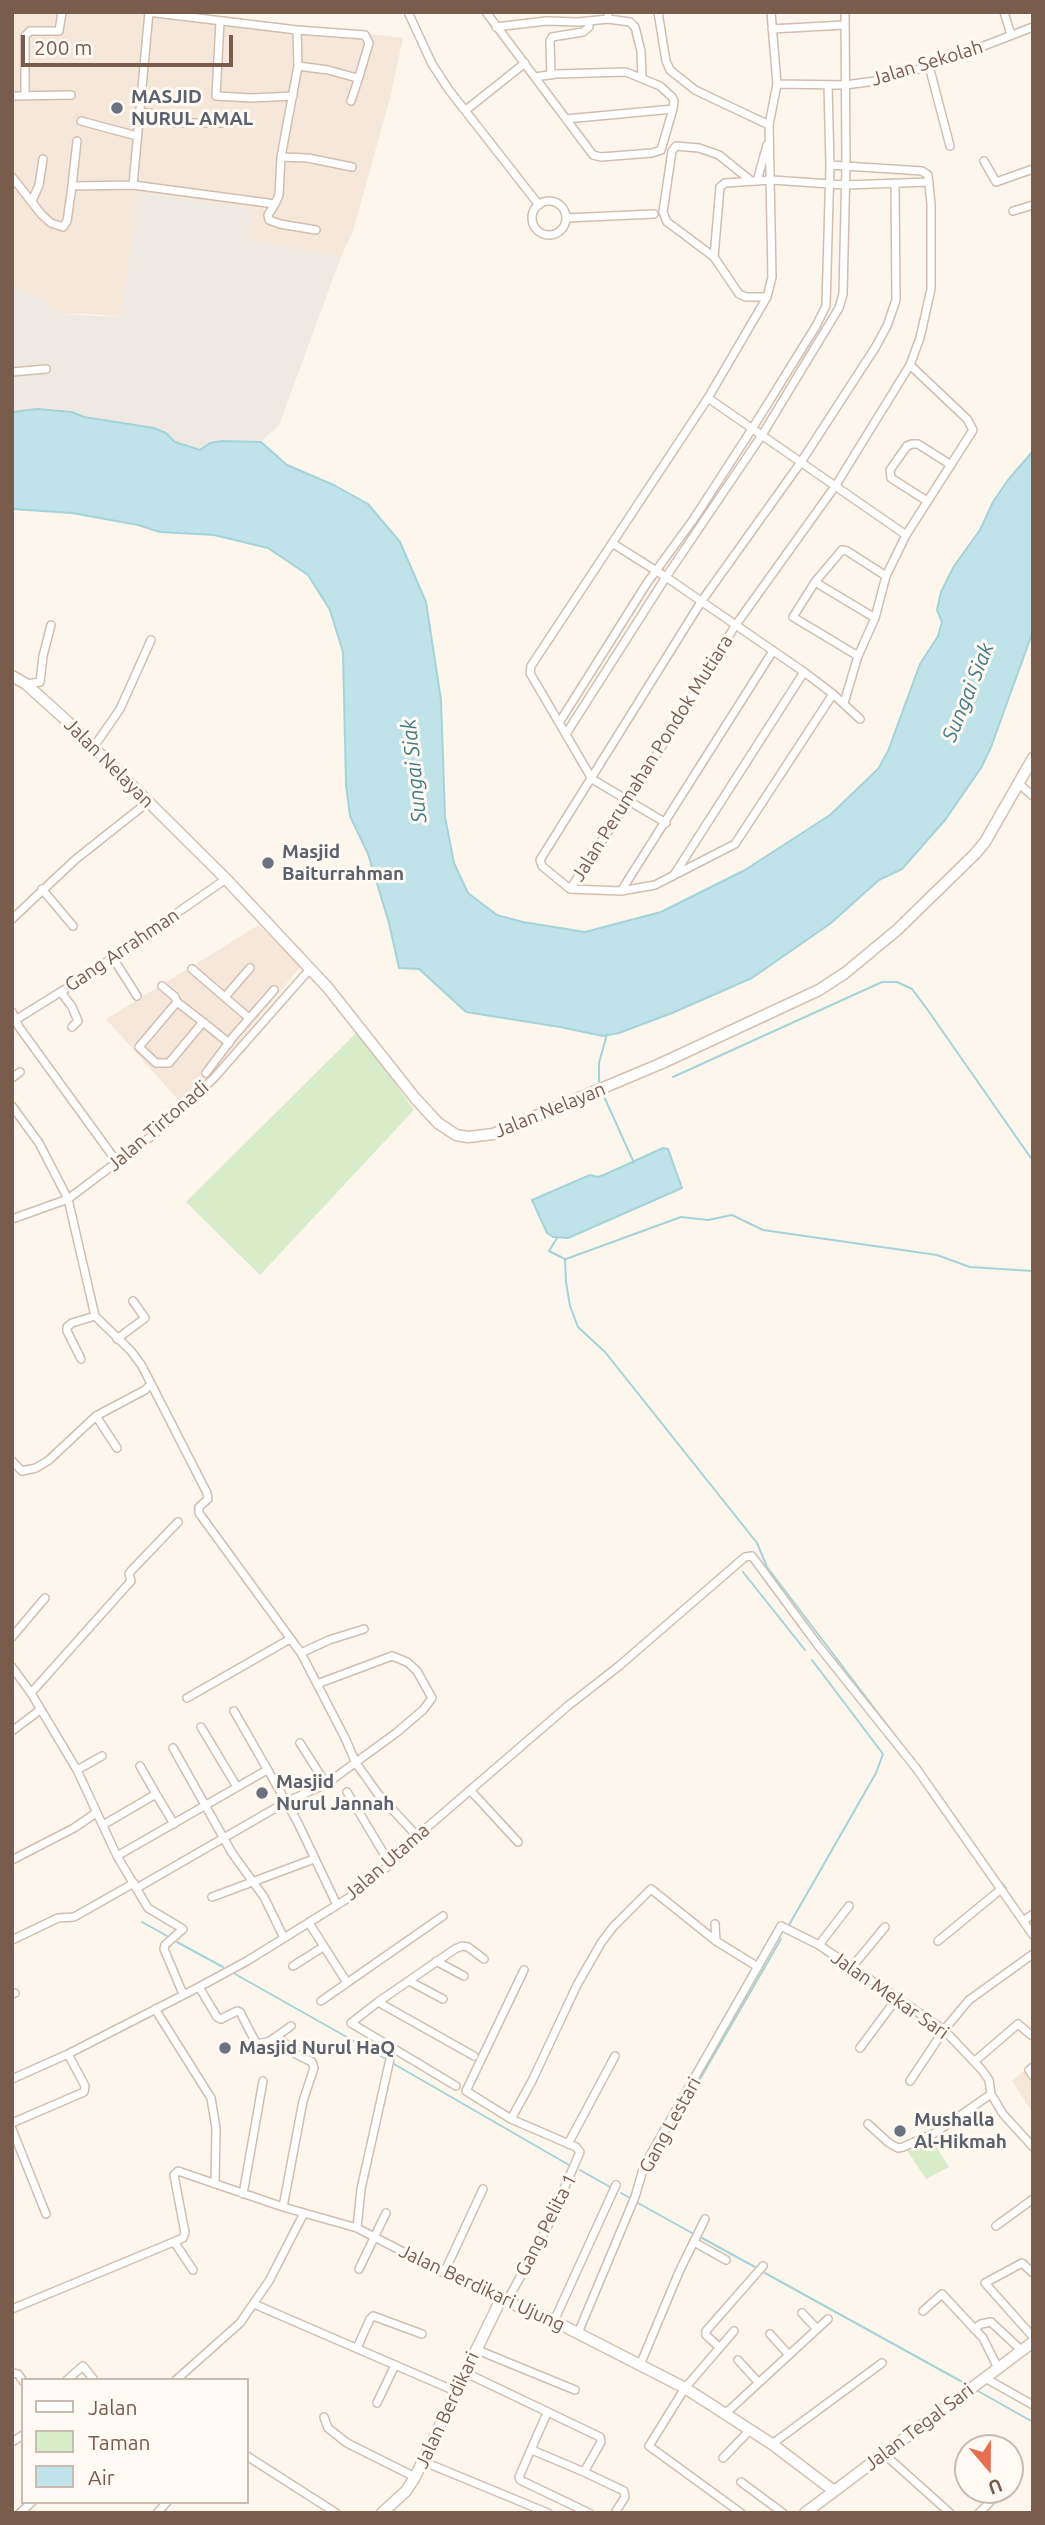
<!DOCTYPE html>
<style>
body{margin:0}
#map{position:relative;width:1045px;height:2525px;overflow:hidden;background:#fdf6ec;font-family:Ubuntu,sans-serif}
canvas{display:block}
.frame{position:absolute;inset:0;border:14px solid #7a5c4d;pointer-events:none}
.legend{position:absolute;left:21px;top:2378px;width:228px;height:126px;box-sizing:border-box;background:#fffaf3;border:2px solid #cabbb1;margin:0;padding:9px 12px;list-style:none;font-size:21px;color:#7a5c4d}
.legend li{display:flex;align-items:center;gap:14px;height:35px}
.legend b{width:35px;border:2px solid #cabbb1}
.north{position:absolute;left:954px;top:2434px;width:70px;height:70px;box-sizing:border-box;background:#fffaf3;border:2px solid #cabbb1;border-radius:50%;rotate:160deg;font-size:19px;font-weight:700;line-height:28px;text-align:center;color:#7a5c4d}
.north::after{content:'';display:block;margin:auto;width:24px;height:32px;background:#e76f51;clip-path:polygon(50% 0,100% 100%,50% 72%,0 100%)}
.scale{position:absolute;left:21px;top:35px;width:212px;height:32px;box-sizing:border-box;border:4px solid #7a5c4d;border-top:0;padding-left:9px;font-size:21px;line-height:24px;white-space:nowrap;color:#7a5c4d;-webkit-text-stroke:5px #fffaf3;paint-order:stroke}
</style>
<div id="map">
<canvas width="1045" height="2525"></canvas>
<div class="frame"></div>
<ul class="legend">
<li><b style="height:9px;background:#fff"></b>Jalan</li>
<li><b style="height:19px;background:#d8ecc9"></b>Taman</li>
<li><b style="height:19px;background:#bfe3e8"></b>Air</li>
</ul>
<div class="north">U</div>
<div class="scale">200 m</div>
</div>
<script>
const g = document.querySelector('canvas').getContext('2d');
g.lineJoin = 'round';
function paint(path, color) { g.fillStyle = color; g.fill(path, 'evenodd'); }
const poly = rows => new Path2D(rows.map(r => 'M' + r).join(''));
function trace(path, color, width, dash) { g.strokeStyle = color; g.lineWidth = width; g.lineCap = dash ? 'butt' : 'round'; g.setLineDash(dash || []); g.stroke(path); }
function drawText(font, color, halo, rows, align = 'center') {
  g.font = font + ' Ubuntu,sans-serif'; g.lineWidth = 6; g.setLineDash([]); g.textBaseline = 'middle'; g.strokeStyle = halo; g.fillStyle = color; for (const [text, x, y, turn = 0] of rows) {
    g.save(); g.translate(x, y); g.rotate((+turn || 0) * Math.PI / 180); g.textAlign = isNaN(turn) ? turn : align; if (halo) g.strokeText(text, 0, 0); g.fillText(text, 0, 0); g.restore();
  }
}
paint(poly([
 [12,12,180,12,403,38,390,98,353,231,341,257,249,240,251,209,139,192,121,317,92,314,60,314,36,295,12,287],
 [259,925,301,966,237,1044,182,1104,106,1019],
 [1033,2063,1033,2113,1012,2081]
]), '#f5e8da');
paint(poly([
 [139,192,252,209,249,240,341,257,279,425,261,442,222,441,210,444,200,450,175,442,166,433,154,428,84,417,72,412,37,409,12,412,12,287,36,295,60,314,121,317]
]), '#efe9e4');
paint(poly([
 [358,1031,414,1110,260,1275,186,1202],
 [931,2138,949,2167,926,2179,906,2149]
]), '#d8ecc9');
const water = poly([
 [37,409,72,412,84,417,154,428,166,433,175,442,200,450,210,443,222,441,261,442,287,465,334,485,368,504,400,542,426,602,441,700,445,817,454,863,468,893,497,915,523,922,585,932,661,912,745,870,830,815,878,769,888,751,920,664,938,636,942,622,937,610,941,592,954,566,980,530,993,502,1008,480,1033,451,1033,631,991,747,981,768,945,820,902,869,879,880,831,923,752,978,672,1013,619,1033,603,1036,560,1027,466,1012,419,969,399,968,389,923,368,854,350,816,346,785,343,652,330,610,308,575,268,548,214,535,160,532,138,525,72,513,12,509,12,412,37,409],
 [663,1148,668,1149,682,1188,568,1238,553,1237,547,1233,532,1200,590,1175,598,1177,606,1174,663,1148]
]);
paint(water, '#bfe3e8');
trace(water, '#a5d3da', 2);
trace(poly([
 [673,1077,882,982,897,982,912,989,927,1009,1033,1161],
 [599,1083,599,1063,607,1034],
 [602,1092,634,1163],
 [557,1238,549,1251,565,1259,566,1282,570,1306,578,1327,605,1352,757,1543,767,1567,903,1746],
 [566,1259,681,1217,708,1220,732,1215,763,1230,937,1255,970,1267,1033,1271],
 [743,1572,805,1650],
 [939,1795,976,1848],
 [997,1878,1006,1888],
 [142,1922,167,1936],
 [789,1925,876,1773,883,1754,812,1660],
 [177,1942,223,1967],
 [235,1974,384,2058],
 [394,2064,569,2165],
 [580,2170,610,2187],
 [645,2174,781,1939],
 [621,2193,630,2198],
 [637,2202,642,2186],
 [638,2203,692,2233],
 [702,2238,755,2267],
 [765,2273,966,2384],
 [978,2391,1033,2422]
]), '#a5d3da', 2);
const street = poly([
 [148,12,297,30,365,35,369,43,358,80],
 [408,12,432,64,449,90,539,205],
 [486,12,593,155,601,157,652,153,661,150,673,109,674,101,672,97,660,86,626,72,556,74,535,77],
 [658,12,666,61,670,70,695,90,769,125],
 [1004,12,1011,35],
 [608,19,630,22,635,27,641,51,642,77],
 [220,22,216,96,252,98,293,96],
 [496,27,546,21,578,22,608,19,608,12],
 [772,29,844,25],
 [298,66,328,70,357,78,358,80,351,101],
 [929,66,950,146],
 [551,75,550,41,552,37,583,32,589,27,589,21],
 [777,84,845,85,883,80,942,62,1033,27],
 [12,96,71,95],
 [25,96,25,36,30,31,59,31,62,12],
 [466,110,525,63],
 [138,112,163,115,165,121,174,123,232,123],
 [566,119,673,109],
 [81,121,137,136],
 [281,157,308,158,352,167],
 [984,161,996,182,1033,169],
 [12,177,42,215,51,223,63,227,67,221,72,186,133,185,275,204,279,195,281,157,298,66,297,30],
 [750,180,719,155,699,148,676,146,672,151,663,212,667,222,674,227,714,257,739,294,746,297,767,297],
 [757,181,767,145],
 [133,185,149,12],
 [72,186,77,141],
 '532 218a17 17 0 1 1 34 0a17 17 0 1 1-34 0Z',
 [32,201,39,185,43,159],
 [275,204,268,215,269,220,280,224,316,230],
 [1013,211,1033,205],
 [566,218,654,214],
 [714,257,720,187,725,183,772,180,845,185,929,182],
 [12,372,46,369],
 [708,398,906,535],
 [927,501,891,478,890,470,907,446,912,444,918,444,951,465],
 [612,543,666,577,804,672,833,694,860,719],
 [886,576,847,551,842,550,815,582,793,617,858,656,875,618,886,576,906,535,973,430,967,419,910,365],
 [815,582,875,618],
 [27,684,40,682,43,656,51,625],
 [833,694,735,844,655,885,621,891,570,889,542,866,540,860,701,602,801,462,875,348,887,326,896,300,895,183],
 [844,703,858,656],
 [559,723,647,583,693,520,752,429,816,326,826,306,830,165,828,85],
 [566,734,666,577,762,435,839,308,843,294,846,165,845,12],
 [93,748,120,709,151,640],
 [1019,784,1033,796],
 [666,823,592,779,530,673,531,666,708,398,767,297,772,277,769,125,777,84,771,12],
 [674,875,804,672],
 [42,889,73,926],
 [570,889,629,800,735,626,836,485,910,365,920,338,931,289,931,204,928,175,922,171,830,165],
 [621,891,773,651],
 [12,919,76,859,148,802],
 [113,958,137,996],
 [192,969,249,1018],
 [162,986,175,997,177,1002],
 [61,992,72,1007,78,1021,72,1027],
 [225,997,250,968],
 [12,1012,19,1027,117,1162],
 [17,1019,83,978,226,879],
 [203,1022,169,1063,156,1063,139,1047,177,1002,203,1022,229,1043],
 [206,1073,233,1037,274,990],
 [12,1078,20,1072],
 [12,1106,39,1143,68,1199,95,1316,131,1351,142,1366,207,1493,208,1499,199,1507,199,1513,301,1653,345,1738,356,1763,378,1794,417,1836],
 [12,1219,68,1199,153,1135,214,1078,309,970],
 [117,1339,145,1318,133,1301],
 [81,1359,67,1331,67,1327,72,1323,95,1316],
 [96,1416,117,1448],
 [12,1461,22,1471,36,1468,49,1460,96,1416,145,1390,151,1384],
 [178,1522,131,1571,129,1574,131,1581,31,1693,77,1770,117,1856,148,1908,183,1929,165,1945,164,1949,183,1994],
 [12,1637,45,1598],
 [301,1653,329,1640,364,1629],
 [12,1667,31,1693],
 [187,1698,290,1639],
 [234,1711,297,1821,337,1905],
 [201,1727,237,1787],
 [12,1731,40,1710],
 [300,1743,326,1784],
 [173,1748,232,1853,264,1897,284,1938],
 [77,1770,102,1756],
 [470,1790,518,1842],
 [347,1792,390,1864],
 [156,1794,174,1824],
 [103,1825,156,1794,140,1766],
 [117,1856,267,1770],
 [12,1860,74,1828,96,1813],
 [137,1888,286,1802,326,1784,396,1733,423,1710,432,1698,417,1671,407,1662,392,1656,317,1684],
 [212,1897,314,1859],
 [1023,1921,1033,1914],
 [309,1923,346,1981],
 [715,1924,716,1941],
 [12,1940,58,1918,74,1917,134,1883],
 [938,1941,1000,1890],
 [819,1945,849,1906],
 [436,1961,464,1976],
 [293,1966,323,1947],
 [852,1967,885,1927],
 [409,1981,443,1999],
 [199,1987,217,2017,221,2019,237,2011,240,2012,255,2041,259,2044,270,2041,291,2026],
 [12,1994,15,1993],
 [321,2001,443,1916],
 [378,2002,474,2056],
 [155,2009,211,2098,216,2128,215,2184],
 [277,2036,296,2054,312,2062,314,2068,303,2101,283,2207],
 [860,2048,897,1998],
 [975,2061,1018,2024,1031,2035],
 [1033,2067,1029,2070,1033,2076],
 [12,2079,68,2054,199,1987,247,1961,358,1892,390,1864,417,1836,569,1705,619,1666,745,1557,752,1556,817,1644,916,1768,1033,1935],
 [910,2081,944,2030,969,2000,1033,1954],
 [456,2086,351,2023,378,2002,455,1949,462,1946,468,1947,484,1959],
 [511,2119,532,2081,577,1985,601,1943,613,1927,651,1889,716,1941,758,1967],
 [12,2123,84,2092,85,2086,68,2054],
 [868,2124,889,2143,898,2148,903,2147,935,2133,991,2094],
 [12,2129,46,2214],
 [568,2144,615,2056],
 [243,2194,263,2081],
 [996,2226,1033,2199],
 [357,2228,361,2189,392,2050],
 [694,2242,726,2260],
 [175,2243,193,2270],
 [359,2269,386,2213],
 [444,2273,483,2189],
 [1033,2273,1022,2263,985,2283,1033,2337],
 [507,2301,547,2228,580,2152,576,2147,511,2119,466,2091,524,1970],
 [254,2304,455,2391],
 [12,2309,183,2238,185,2233,174,2175,178,2171,283,2207,357,2228,444,2273,501,2299],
 [923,2311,942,2294,983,2338,998,2368],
 [802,2313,817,2329],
 [554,2321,616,2185],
 [974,2329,981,2324,991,2322,1021,2350],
 [734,2331,685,2388,649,2446,741,2513],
 [578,2333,635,2197,644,2166,781,1926,819,1945,944,2030,982,2070,989,2080,991,2094,1003,2114,1033,2147],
 [770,2334,788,2354],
 [719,2347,706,2335,706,2331,763,2266],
 [357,2348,370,2319,373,2316,422,2334],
 [475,2349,575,2390],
 [738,2360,758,2382],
 [640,2365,679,2272,705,2219],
 [464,2372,600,2437,601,2442,584,2472,624,2491,625,2497,615,2513],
 [12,2373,18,2374,23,2381],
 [985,2378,1033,2405],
 [67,2380,83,2366,94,2380],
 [176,2380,240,2323,269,2281,304,2213],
 [377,2403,395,2365],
 [547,2413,519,2477,520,2480,589,2513],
 [726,2413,828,2319],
 [324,2417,328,2428,347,2443,415,2477],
 [12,2442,23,2435],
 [772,2444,882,2363],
 [532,2450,584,2472],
 [883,2453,950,2513],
 [247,2456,336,2513],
 [723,2458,749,2431],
 [422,2461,548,2513],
 [741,2482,783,2513],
 [1010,2482,1018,2473],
 [20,2513,32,2502],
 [157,2513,167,2502],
 [979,2513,1002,2490]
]);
const secondary = poly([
 [12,676,26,684,68,722,226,879,328,988,415,1098,438,1123,456,1135,468,1137,493,1134,660,1064,819,990,845,973,897,930,975,854,985,842,1033,758],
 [382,2513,406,2491,415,2477,501,2299,554,2321,685,2388,772,2444,834,2491],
 [805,2513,1033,2342]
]);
trace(street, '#d1beb0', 10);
trace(secondary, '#d6c0b0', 13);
trace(street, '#fff', 7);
trace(secondary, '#fff', 10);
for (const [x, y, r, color] of [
 [117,108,7,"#6b7280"],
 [268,863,7,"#6b7280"],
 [262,1793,7,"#6b7280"],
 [225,2048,7,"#6b7280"],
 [900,2131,7,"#6b7280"]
]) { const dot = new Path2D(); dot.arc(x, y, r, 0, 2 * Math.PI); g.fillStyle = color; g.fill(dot); trace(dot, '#fffaf3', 2.5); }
drawText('19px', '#7a5c4d', '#fffaf3', [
 ["Jalan Sekolah",927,63,-17],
 ["Jalan Perumahan Pondok Mutiara",652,758,-58],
 ["Jalan Nelayan",109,763,45],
 ["Gang Arrahman",122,950,-34],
 ["Jalan Nelayan",550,1110,-22],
 ["Jalan Tirtonadi",158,1126,-41],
 ["Jalan Utama",387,1862,-41],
 ["Jalan Mekar Sari",890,1995,35],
 ["Gang Lestari",670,2125,-61],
 ["Gang Pelita 1",546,2225,-63],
 ["Jalan Berdikari Ujung",482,2288,25],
 ["Jalan Berdikari",447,2410,-65],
 ["Jalan Tegal Sari",919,2427,-37]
]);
drawText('bold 19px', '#5b616d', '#fffaf3', [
 ["MASJID",131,97],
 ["NURUL AMAL",131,119],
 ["Masjid",282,852],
 ["Baiturrahman",282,874],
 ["Masjid",276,1782],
 ["Nurul Jannah",276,1804],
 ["Masjid Nurul HaQ",239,2048],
 ["Mushalla",914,2120],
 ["Al-Hikmah",914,2142]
], 'left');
drawText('italic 21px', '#437c86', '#fffaf3', [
 ["Sungai Siak",968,692,-68],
 ["Sungai Siak",414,771,-96]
]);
</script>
